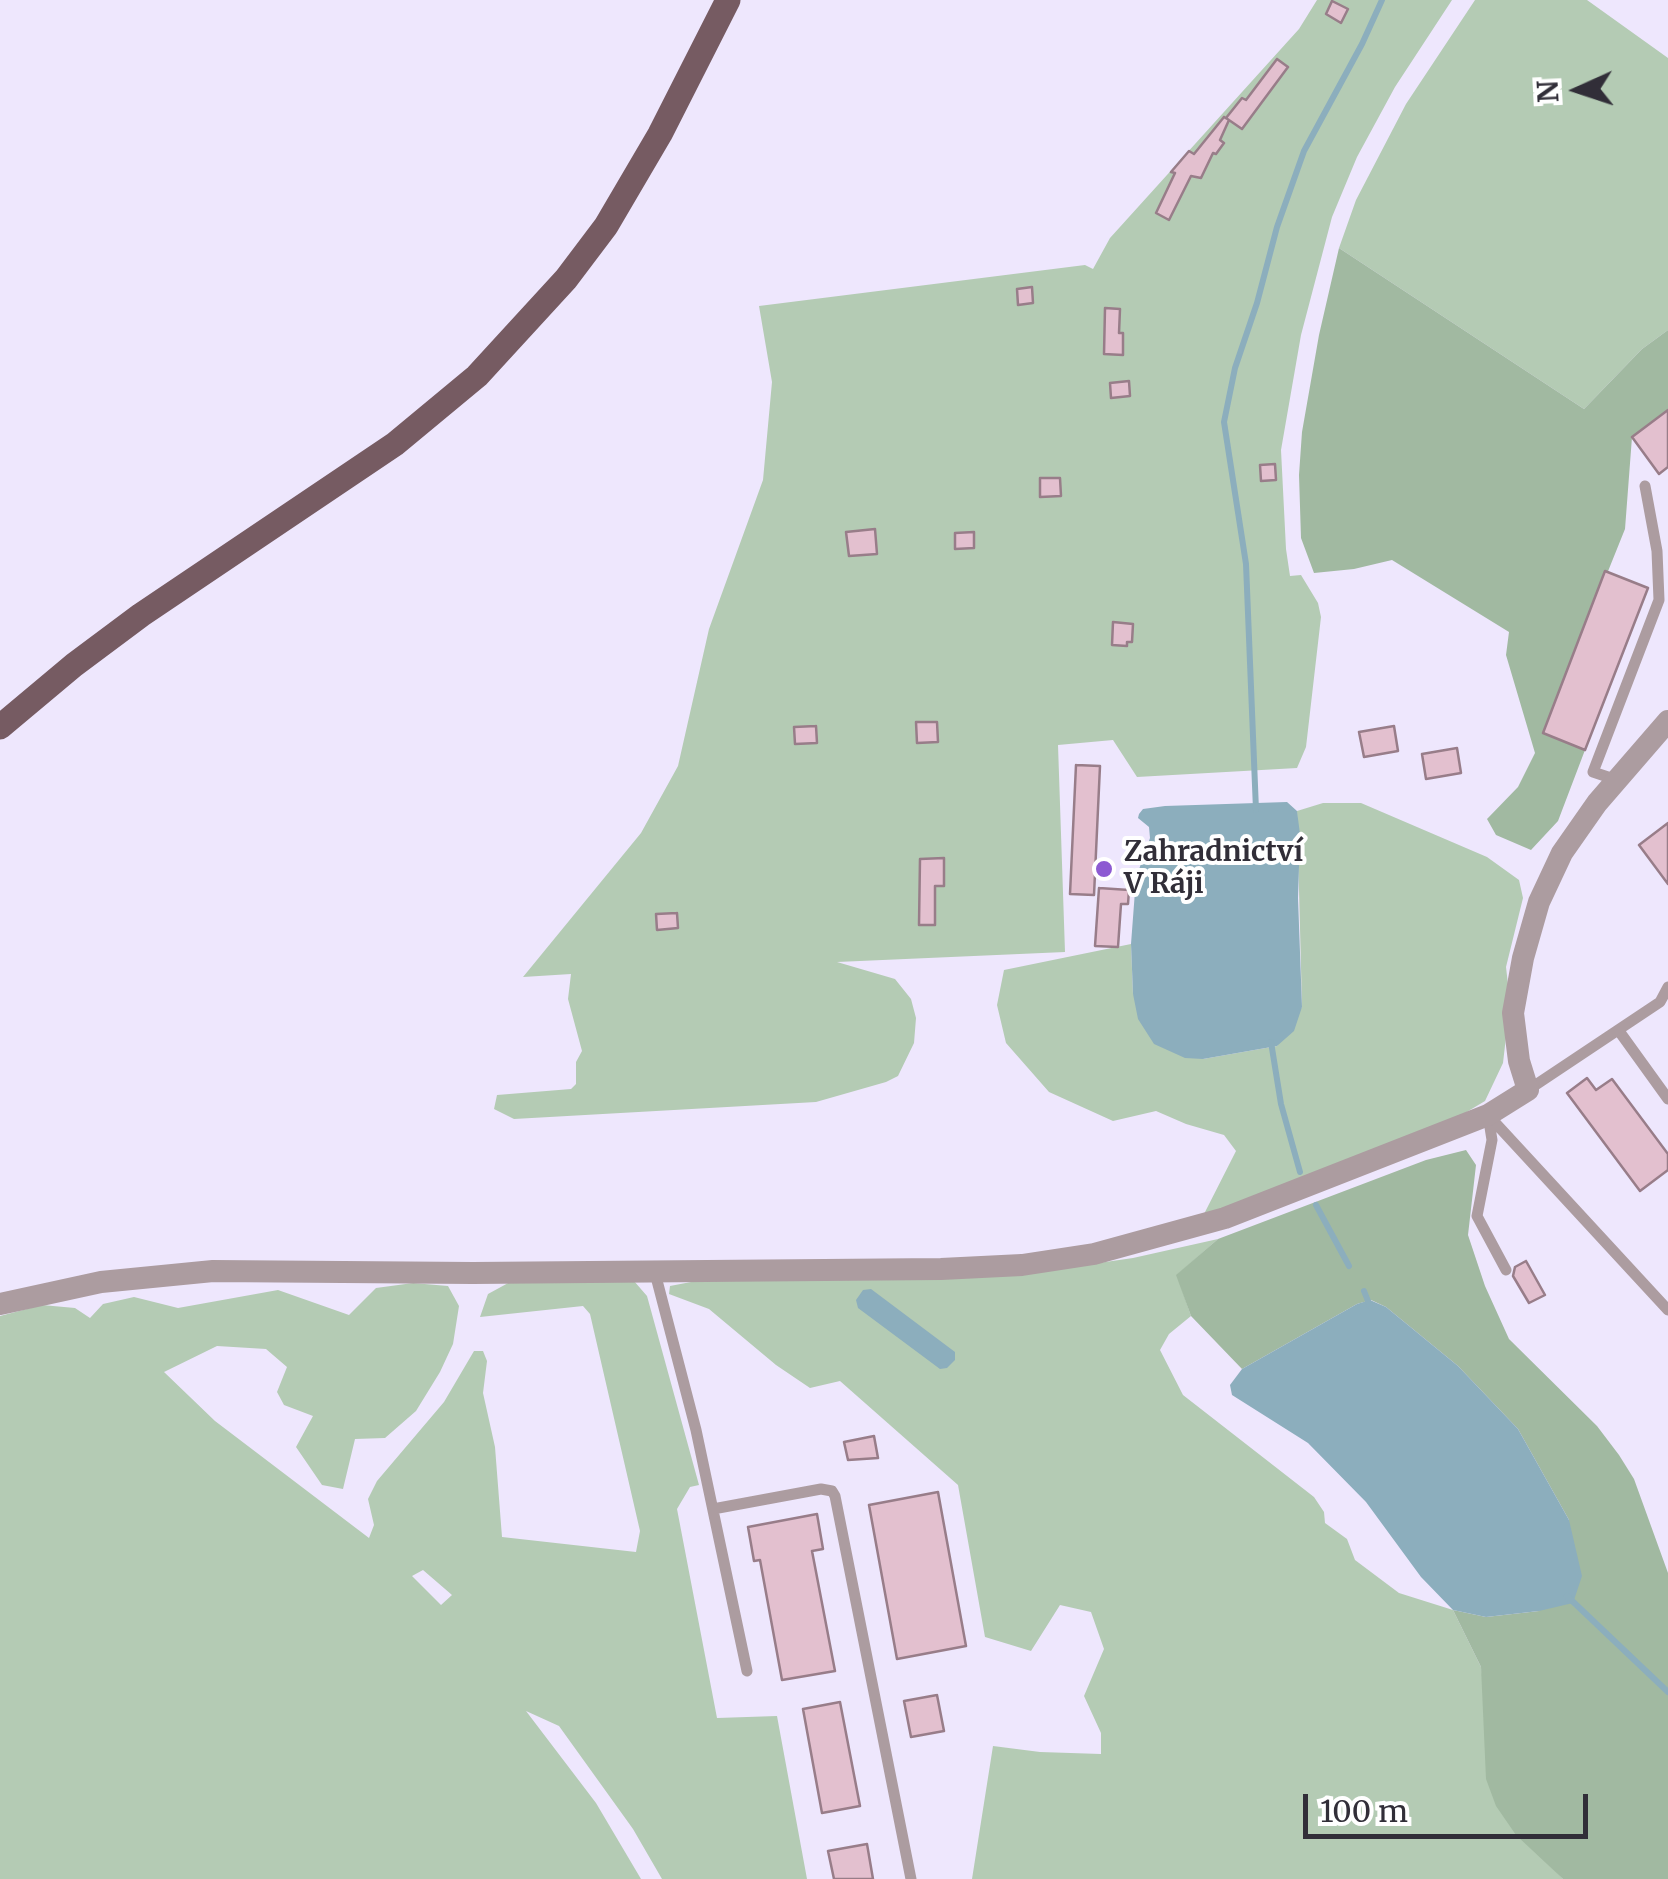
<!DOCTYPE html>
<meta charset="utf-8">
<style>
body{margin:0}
#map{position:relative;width:1668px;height:1879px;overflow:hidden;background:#eee7fd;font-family:Merriweather,serif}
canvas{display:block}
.north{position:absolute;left:1528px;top:40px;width:100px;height:100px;-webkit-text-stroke:8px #fff;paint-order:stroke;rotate:267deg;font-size:28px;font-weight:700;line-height:40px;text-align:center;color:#312e38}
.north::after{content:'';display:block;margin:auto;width:35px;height:45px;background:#312e38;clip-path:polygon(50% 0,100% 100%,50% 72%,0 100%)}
.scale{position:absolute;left:1303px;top:1794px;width:285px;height:45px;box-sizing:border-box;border:5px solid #312e38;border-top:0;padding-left:12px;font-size:30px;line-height:35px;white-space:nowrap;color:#312e38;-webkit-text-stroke:8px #fff;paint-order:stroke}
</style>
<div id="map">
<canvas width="1668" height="1879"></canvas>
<div class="north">N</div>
<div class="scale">100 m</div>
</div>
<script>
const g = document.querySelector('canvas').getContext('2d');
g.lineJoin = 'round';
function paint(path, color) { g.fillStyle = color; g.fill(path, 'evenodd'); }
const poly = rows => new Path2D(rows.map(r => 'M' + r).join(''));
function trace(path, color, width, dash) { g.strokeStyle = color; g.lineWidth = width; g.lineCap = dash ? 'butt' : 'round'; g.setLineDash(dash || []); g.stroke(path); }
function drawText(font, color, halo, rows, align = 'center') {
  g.font = font + ' Merriweather,serif'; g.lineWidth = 8; g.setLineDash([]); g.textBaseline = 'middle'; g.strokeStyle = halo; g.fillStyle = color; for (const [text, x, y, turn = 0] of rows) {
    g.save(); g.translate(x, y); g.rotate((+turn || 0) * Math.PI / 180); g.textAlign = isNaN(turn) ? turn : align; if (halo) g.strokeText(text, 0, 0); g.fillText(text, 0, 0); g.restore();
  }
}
paint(poly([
 [1317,0,1452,0,1395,87,1357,157,1332,217,1301,335,1281,450,1286,549,1290,576,1301,575,1318,603,1321,617,1306,747,1297,768,1137,777,1113,740,1058,745,1065,952,837,962,895,979,911,999,916,1018,914,1043,898,1076,886,1082,816,1102,514,1119,494,1109,497,1095,571,1089,576,1084,576,1062,582,1051,568,999,571,974,523,977,641,833,678,766,709,629,763,480,772,382,759,306,1085,265,1093,269,1110,238,1299,29],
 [1475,0,1587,0,1668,58,1668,330,1642,349,1584,409,1339,248,1356,200,1406,104],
 [1323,803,1361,803,1487,857,1519,880,1523,898,1506,967,1510,1002,1503,1063,1485,1101,1440,1128,1203,1216,1236,1151,1224,1135,1186,1124,1156,1111,1113,1121,1049,1092,1006,1043,997,1005,1004,970,1131,944,1133,994,1203,1059,1277,1046,1302,1007,1297,811],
 [1218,1239,1177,1275,1191,1316,1169,1334,1160,1350,1183,1395,1314,1497,1324,1512,1325,1523,1347,1539,1355,1560,1399,1593,1453,1610,1481,1667,1485,1696,1549,1864,1563,1879,972,1879,993,1746,1040,1752,1101,1754,1101,1733,1084,1696,1104,1649,1091,1612,1060,1605,1031,1651,985,1637,958,1485,840,1381,810,1388,776,1365,709,1309,669,1294,670,1286,691,1282,1064,1268,1133,1258],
 [634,1281,647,1296,699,1485,690,1487,677,1509,717,1718,777,1716,807,1879,662,1879,633,1829,559,1726,526,1711,596,1803,641,1879,0,1879,0,1316,42,1305,75,1308,90,1318,103,1304,134,1297,178,1308,278,1290,349,1315,376,1288,413,1283,448,1286,459,1306,453,1344,440,1372,416,1411,385,1438,355,1439,343,1489,322,1485,296,1447,313,1416,284,1405,277,1392,287,1367,266,1349,217,1346,164,1372,215,1421,369,1538,374,1525,368,1499,377,1481,444,1402,474,1351,483,1351,487,1361,483,1393,495,1447,502,1537,636,1552,640,1531,590,1314,583,1306,480,1317,488,1294,510,1282],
 [423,1570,452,1595,441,1605,412,1576]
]), '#b4cbb4');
paint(poly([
 [1339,248,1584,409,1642,349,1668,330,1668,410,1632,437,1625,529,1543,733,1585,750,1558,821,1531,850,1496,835,1487,819,1518,787,1535,753,1506,655,1509,632,1392,560,1354,569,1314,573,1301,538,1299,475,1302,432,1319,335],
 [1466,1150,1476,1165,1468,1235,1485,1286,1509,1339,1597,1426,1619,1455,1634,1479,1668,1573,1668,1879,1563,1879,1516,1835,1496,1806,1486,1779,1481,1667,1453,1610,1486,1617,1539,1611,1569,1520,1518,1429,1458,1366,1386,1307,1371,1300,1357,1304,1242,1369,1191,1316,1176,1275,1218,1239,1426,1160]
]), '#a1b9a1');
paint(poly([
 [1287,802,1297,811,1300,834,1298,898,1302,1007,1294,1031,1277,1046,1203,1059,1185,1058,1154,1044,1138,1019,1133,994,1131,944,1136,878,1150,838,1149,827,1138,818,1139,814,1143,809,1165,806],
 [871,1289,955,1352,955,1360,947,1368,940,1369,858,1308,856,1300,863,1290],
 [1370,1300,1386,1307,1458,1366,1518,1429,1569,1520,1582,1576,1573,1603,1539,1611,1486,1617,1453,1610,1421,1577,1366,1502,1308,1443,1232,1395,1230,1385,1242,1369,1357,1304]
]), '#8caebd');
trace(poly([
 [1256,810,1246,564,1224,422,1235,368,1257,303,1277,227,1304,151,1362,44,1382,0],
 [1271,1042,1281,1104,1300,1172],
 [1316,1205,1349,1266],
 [1364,1291,1370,1306],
 [1567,1596,1668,1692]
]), '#8caebd', 6);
const building = poly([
 [1332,1,1348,9,1341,23,1326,14,1332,1],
 [1277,59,1288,67,1242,129,1226,118,1242,98,1246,100,1277,59],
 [1224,117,1229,120,1220,140,1224,143,1216,154,1213,153,1201,178,1191,176,1169,220,1156,213,1175,173,1171,172,1189,151,1194,154,1224,117],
 [1032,287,1033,303,1018,305,1017,289,1032,287],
 [1105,308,1120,309,1119,333,1123,333,1123,355,1104,354,1105,308],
 [1129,381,1130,396,1111,398,1110,383,1129,381],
 [1668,410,1668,467,1659,474,1632,437,1668,410],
 [1275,464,1276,480,1261,481,1260,465,1275,464],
 [1040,478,1060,478,1061,496,1040,497,1040,478],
 [875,529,877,554,849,556,846,532,875,529],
 [974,532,974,548,955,549,955,533,974,532],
 [1605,571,1648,588,1585,750,1543,733,1605,571],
 [1113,622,1133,624,1132,642,1127,642,1127,646,1112,645,1113,622],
 [916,722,937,722,938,742,917,743,916,722],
 [816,726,817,743,795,744,794,727,816,726],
 [1394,726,1398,751,1364,757,1359,732,1394,726],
 [1457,748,1461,773,1426,779,1422,754,1457,748],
 [1076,765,1100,766,1094,895,1070,894,1076,765],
 [1668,823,1668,884,1639,845,1668,823],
 [944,858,944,886,935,886,935,925,919,925,920,859,944,858],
 [1099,888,1129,890,1128,904,1121,904,1118,947,1095,946,1099,888],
 [677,913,678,928,657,930,656,914,677,913],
 [1587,1078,1596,1090,1612,1079,1668,1154,1668,1170,1640,1191,1567,1093,1587,1078],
 [1526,1261,1545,1295,1529,1303,1513,1276,1515,1267,1526,1261],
 [874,1436,878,1458,848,1460,844,1442,874,1436],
 [938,1492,966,1646,897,1659,869,1505,938,1492],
 [817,1514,823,1549,812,1551,835,1671,782,1680,760,1560,754,1561,748,1527,817,1514],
 [937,1695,944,1731,911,1737,904,1701,937,1695],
 [840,1702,860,1806,822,1813,803,1709,840,1702],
 [867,1844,873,1879,834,1879,828,1851,867,1844]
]);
paint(building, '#e3c0cf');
trace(building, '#987d89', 2.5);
trace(poly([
 [1617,780,1593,772,1659,600,1657,551,1645,486],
 [1619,1031,1668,1099],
 [1528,1090,1660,1002,1668,987],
 [654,1269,696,1430,747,1671],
 [1506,1270,1477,1216,1492,1140,1488,1115,1668,1310],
 [713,1509,821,1489,832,1491,835,1496,911,1879]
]), '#ac9ca0', 11);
trace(poly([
 [0,1304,101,1282,213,1271,473,1273,941,1269,1022,1265,1094,1254,1225,1218,1488,1115,1528,1090,1519,1061,1513,1013,1523,958,1539,902,1562,853,1597,803,1668,721]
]), '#ac9ca0', 22);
trace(poly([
 [0,727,74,665,141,615,395,444,477,376,566,279,606,226,660,134,728,0]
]), '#765b62', 25);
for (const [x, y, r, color] of [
 [1104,869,10,"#8d5ad2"]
]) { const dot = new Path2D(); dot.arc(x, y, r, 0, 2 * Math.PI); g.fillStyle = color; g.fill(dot); trace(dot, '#fff', 4); }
drawText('bold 28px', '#312e38', '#fff', [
 ["Zahradnictví",1124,853],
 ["V Ráji",1124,885]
], 'left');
</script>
